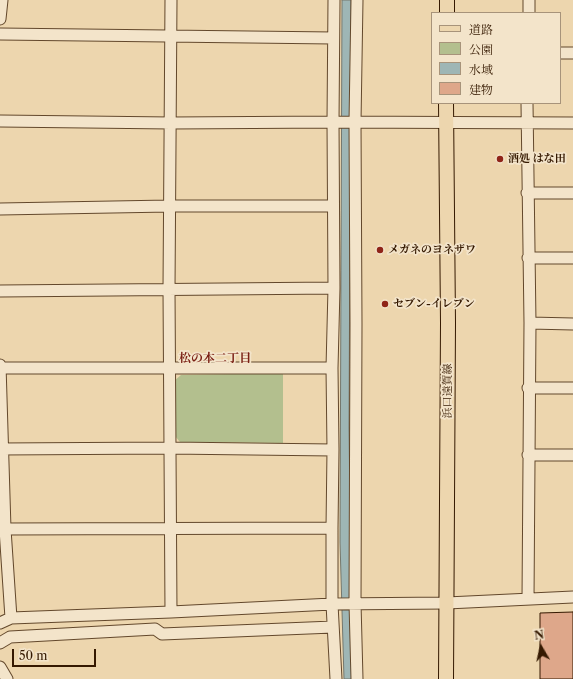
<!DOCTYPE html>
<meta charset="utf-8">
<style>
body{margin:0}
#map{position:relative;width:573px;height:679px;overflow:hidden;background:#edd6ae;font-family:"Libre Caslon Text","Noto Serif JP",serif}
canvas{display:block}
.legend{position:absolute;left:431px;top:12px;width:130px;height:92px;box-sizing:border-box;background:#f3e4ca;border:1px solid #a7937a;margin:0;padding:5px 7px;list-style:none;font-size:12px;color:#351901}
.legend li{display:flex;align-items:center;gap:8px;height:20px}
.legend b{width:20px;border:1px solid #a7937a}
.north{position:absolute;left:521px;top:627px;width:40px;height:40px;-webkit-text-stroke:3px #f3e4ca;paint-order:stroke;rotate:351deg;font-size:11px;font-weight:700;line-height:16px;text-align:center;color:#351901}
.north::after{content:'';display:block;margin:auto;width:14px;height:18px;background:#351901;clip-path:polygon(50% 0,100% 100%,50% 72%,0 100%)}
.scale{position:absolute;left:12px;top:649px;width:84px;height:18px;box-sizing:border-box;border:2px solid #351901;border-top:0;padding-left:5px;font-size:12px;line-height:14px;white-space:nowrap;color:#351901;-webkit-text-stroke:3px #f3e4ca;paint-order:stroke}
</style>
<div id="map">
<canvas width="573" height="679"></canvas>
<ul class="legend">
<li><b style="height:5px;background:#edd6ae"></b>道路</li>
<li><b style="height:11px;background:#b3bf8e"></b>公園</li>
<li><b style="height:11px;background:#9eb6b5"></b>水域</li>
<li><b style="height:11px;background:#dea78a"></b>建物</li>
</ul>
<div class="north">N</div>
<div class="scale">50 m</div>
</div>
<script>
const g = document.querySelector('canvas').getContext('2d');
g.lineJoin = 'round';
function paint(path, color) { g.fillStyle = color; g.fill(path, 'evenodd'); }
const poly = rows => new Path2D(rows.map(r => 'M' + r).join(''));
function trace(path, color, width, dash) { g.strokeStyle = color; g.lineWidth = width; g.lineCap = dash ? 'butt' : 'round'; g.setLineDash(dash || []); g.stroke(path); }
function drawText(font, color, halo, rows, align = 'center') {
  g.font = font + ' "Libre Caslon Text","Noto Serif JP",serif'; g.lineWidth = 3.5; g.setLineDash([]); g.textBaseline = 'middle'; g.strokeStyle = halo; g.fillStyle = color; for (const [text, x, y, turn = 0] of rows) {
    g.save(); g.translate(x, y); g.rotate((+turn || 0) * Math.PI / 180); g.textAlign = isNaN(turn) ? turn : align; if (halo) g.strokeText(text, 0, 0); g.fillText(text, 0, 0); g.restore();
  }
}
paint(poly([
 [283,373,283,443,180,442,175,436,174,381,181,375]
]), '#b3bf8e');
const water = poly([
 [342,0,351,0,349,427,352,679,344,679,340,542,342,0]
]);
paint(water, '#9eb6b5');
trace(water, '#74776d', 1);
const building = poly([
 [573,612,573,679,540,679,540,613,573,612]
]);
paint(building, '#dea78a');
trace(building, '#351901', 1);
const minor = poly([
 [334,0,333,122,334,288,332,368,333,450,332,528,332,604,336,679],
 [529,13,529,0],
 [0,19,2,0],
 [0,34,333,38],
 [560,53,573,53],
 [527,103,530,323,528,599],
 [0,121,171,123,333,122,573,123],
 [527,193,573,193],
 [0,209,169,206,333,206],
 [528,258,573,258],
 [0,291,334,288],
 [530,323,573,324],
 [0,365,5,529,11,618],
 [0,368,332,368],
 [528,388,573,388],
 [0,449,170,448,333,450],
 [528,455,573,455],
 [5,529,332,528],
 [171,612,169,289,171,0],
 [0,623,11,618,171,612,332,604,447,603,573,597],
 [0,643,10,637,155,629,162,634,333,627],
 [0,667,7,679],
 [357,679,355,603,356,324,355,122,357,0]
]);
const major = poly([
 [447,13,447,0],
 [446,103,448,323,446,679]
]);
trace(minor, '#63482c', 13);
trace(major, '#351901', 16);
trace(minor, '#f3e4ca', 11);
trace(major, '#edd6ae', 14);
for (const [x, y, r, color] of [
 [500,159,4,"#8f2418"],
 [380,250,4,"#8f2418"],
 [385,304,4,"#8f2418"]
]) { const dot = new Path2D(); dot.arc(x, y, r, 0, 2 * Math.PI); g.fillStyle = color; g.fill(dot); trace(dot, '#f3e4ca', 1.5); }
drawText('bold 11px', '#351901', '#f3e4ca', [
 ["酒処 はな田",508,159],
 ["メガネのヨネザワ",388,250],
 ["セブン-イレブン",393,304]
], 'left');
drawText('11px', '#351901', '#f3e4ca', [
 ["浜口遠賀線",448,391,-90]
]);
drawText('bold 12px', '#7a1f14', '#f3e4ca', [
 ["松の本二丁目",215,359]
]);
</script>
